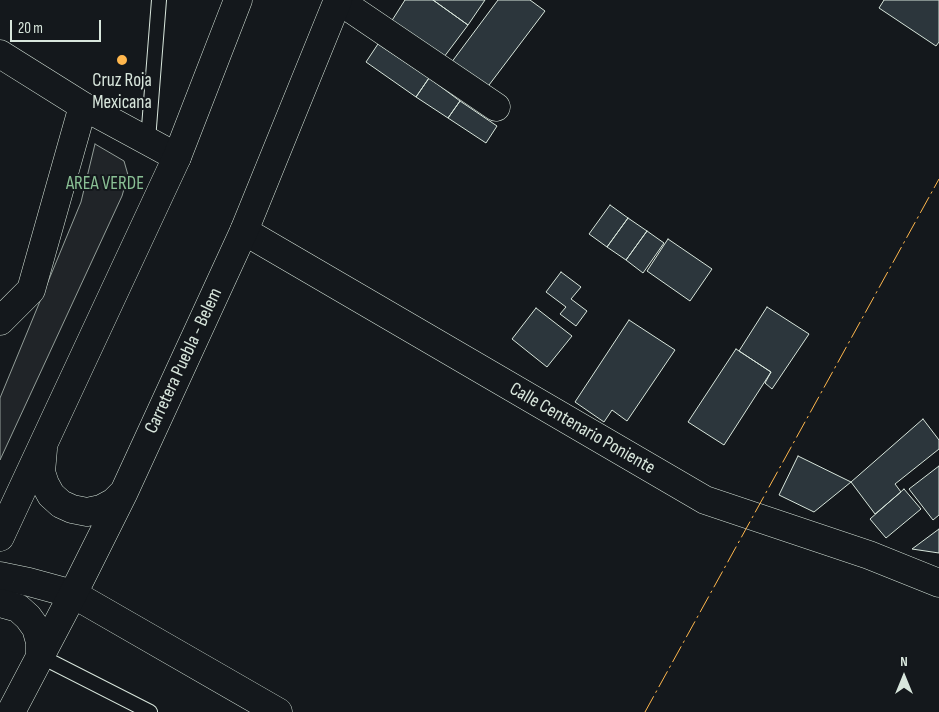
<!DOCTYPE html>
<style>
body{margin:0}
#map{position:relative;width:939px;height:712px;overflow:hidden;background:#14181c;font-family:"Sofia Sans Condensed",sans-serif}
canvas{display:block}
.north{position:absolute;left:879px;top:652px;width:50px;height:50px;-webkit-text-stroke:4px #14181c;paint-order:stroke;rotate:0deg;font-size:14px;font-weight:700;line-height:20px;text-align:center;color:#d8e6dc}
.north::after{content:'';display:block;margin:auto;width:18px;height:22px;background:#d8e6dc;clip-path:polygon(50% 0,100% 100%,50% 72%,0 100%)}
.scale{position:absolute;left:10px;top:20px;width:91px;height:22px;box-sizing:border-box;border:2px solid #d8e6dc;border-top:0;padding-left:6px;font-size:15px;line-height:18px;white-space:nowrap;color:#d8e6dc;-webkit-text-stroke:4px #14181c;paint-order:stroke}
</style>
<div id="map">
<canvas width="939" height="712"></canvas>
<div class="north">N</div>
<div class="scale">20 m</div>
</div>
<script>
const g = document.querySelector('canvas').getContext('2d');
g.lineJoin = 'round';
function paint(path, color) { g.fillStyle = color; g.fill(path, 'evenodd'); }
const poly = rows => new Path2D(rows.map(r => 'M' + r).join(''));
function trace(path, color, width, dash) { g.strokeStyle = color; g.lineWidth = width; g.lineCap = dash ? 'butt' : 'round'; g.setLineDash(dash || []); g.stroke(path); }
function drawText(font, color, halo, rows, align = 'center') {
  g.font = font + ' "Sofia Sans Condensed",sans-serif'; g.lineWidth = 4; g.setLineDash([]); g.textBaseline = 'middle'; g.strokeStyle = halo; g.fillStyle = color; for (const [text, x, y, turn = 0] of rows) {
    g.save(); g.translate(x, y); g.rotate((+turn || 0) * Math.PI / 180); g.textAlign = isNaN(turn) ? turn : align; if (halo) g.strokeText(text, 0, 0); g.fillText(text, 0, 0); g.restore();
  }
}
const green = poly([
 [95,144,124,161,128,175,122,196,0,460,0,398,81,202,95,144]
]);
paint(green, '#202428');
trace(green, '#939e99', 1);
const building = poly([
 [405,0,433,0,468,25,444,57,391,22,405,0],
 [433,0,485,0,468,25,433,0],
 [498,0,530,0,545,11,486,89,451,63,498,0],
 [884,0,939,0,939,42,936,46,879,8,884,0],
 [378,44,429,78,416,97,366,62,378,44],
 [429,78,460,101,448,118,416,97,429,78],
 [460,101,497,126,486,143,448,118,460,101],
 [610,205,628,218,607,247,589,234,610,205],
 [628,218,647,231,626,260,607,247,628,218],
 [647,231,664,243,643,273,626,260,647,231],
 [668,239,712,269,690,301,647,271,668,239],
 [561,272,581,287,571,299,587,311,576,326,560,314,566,307,546,292,561,272],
 [767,307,809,334,772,389,765,383,771,372,739,351,767,307],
 [536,308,572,336,547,367,512,339,536,308],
 [629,320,675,350,627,421,612,410,604,422,575,402,629,320],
 [736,349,771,372,724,445,688,422,736,349],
 [923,419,939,440,939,449,895,484,901,492,875,514,851,482,923,419],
 [798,456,851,482,814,512,779,495,798,456],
 [939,466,939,515,933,520,909,489,939,466],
 [904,489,921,509,886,538,870,519,904,489],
 [939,529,939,553,912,549,939,529]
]);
paint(building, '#2c363c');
trace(building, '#d8e6dc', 1);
const lane = poly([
 [148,140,159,0],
 [40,656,150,712]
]);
const street = poly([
 [338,0,496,107],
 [0,54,83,106,177,157],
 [0,321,31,290,83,106],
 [0,576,29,582,73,594,278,712]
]);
const secondary = poly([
 [244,231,705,500,869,555,939,583]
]);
const primary = poly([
 [43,449,41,472,45,484,51,495,61,504,72,509,87,512,101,509,114,502,123,493],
 [0,537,177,157,238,0],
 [0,603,18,608,28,617,36,628,40,642,40,656],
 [11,712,73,594,124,492,244,231,338,0]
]);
trace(lane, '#d8e6dc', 16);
trace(street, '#d8e6dc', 29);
trace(secondary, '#d8e6dc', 29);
trace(primary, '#d8e6dc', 29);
trace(lane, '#14181c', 14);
trace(street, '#14181c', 28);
trace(secondary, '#14181c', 28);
trace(primary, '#14181c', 28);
trace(poly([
 [645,712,939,179]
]), '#ffb74d', 1, [18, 4, 2.5, 4]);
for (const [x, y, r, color] of [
 [122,60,6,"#ffb74d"]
]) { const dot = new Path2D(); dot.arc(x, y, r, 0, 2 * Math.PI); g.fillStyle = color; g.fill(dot); trace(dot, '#14181c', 2); }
drawText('19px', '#d8e6dc', '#14181c', [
 ["Cruz Roja",122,81],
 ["Mexicana",122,103]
]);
drawText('19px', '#8ac095', '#14181c', [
 ["AREA VERDE",105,184]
]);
drawText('19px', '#d8e6dc', '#14181c', [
 ["Carretera Puebla - Belem",184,361,-65],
 ["Calle Centenario Poniente",582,429,30]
]);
</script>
